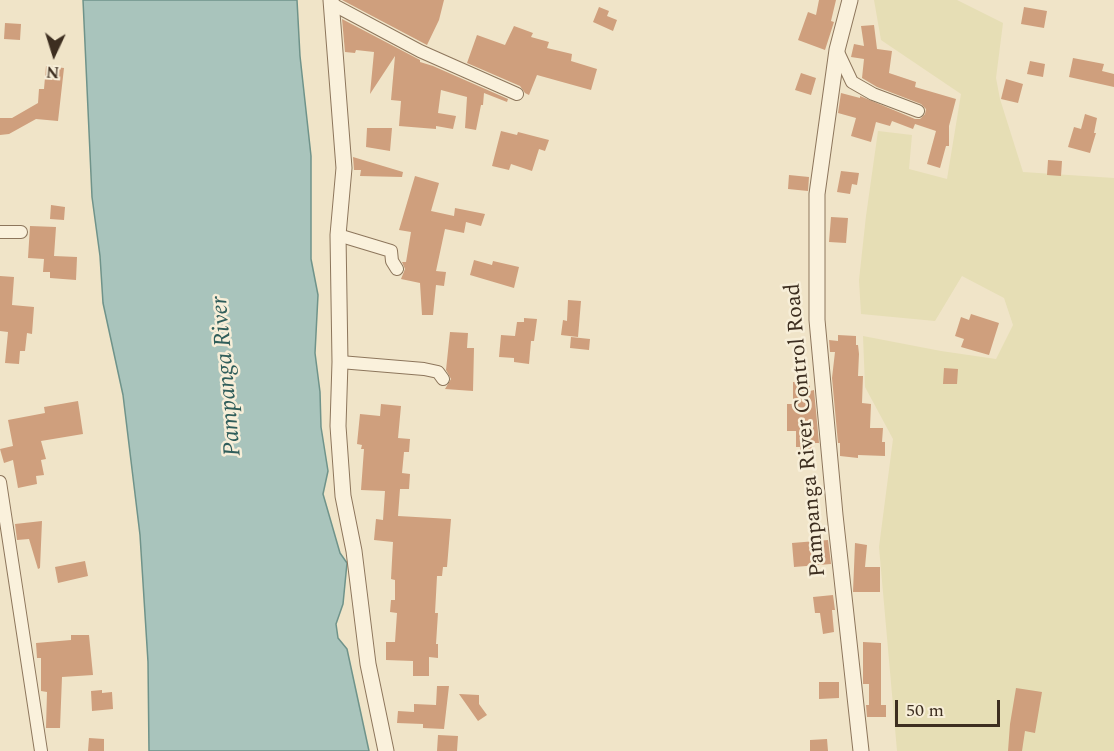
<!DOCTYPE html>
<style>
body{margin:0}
#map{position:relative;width:1114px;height:751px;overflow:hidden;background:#f0e4c8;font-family:Spectral,serif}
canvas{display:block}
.north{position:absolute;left:24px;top:24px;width:60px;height:60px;-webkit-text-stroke:4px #f7eed8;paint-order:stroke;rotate:184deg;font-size:16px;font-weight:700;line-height:24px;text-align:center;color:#3d2e20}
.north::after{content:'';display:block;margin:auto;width:21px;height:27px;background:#3d2e20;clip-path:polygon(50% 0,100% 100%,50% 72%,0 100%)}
.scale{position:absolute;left:895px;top:700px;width:105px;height:27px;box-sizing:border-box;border:3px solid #3d2e20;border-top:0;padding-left:8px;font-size:18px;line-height:21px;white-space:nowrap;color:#3d2e20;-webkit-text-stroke:4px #f7eed8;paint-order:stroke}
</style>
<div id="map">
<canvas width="1114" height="751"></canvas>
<div class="north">N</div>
<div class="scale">50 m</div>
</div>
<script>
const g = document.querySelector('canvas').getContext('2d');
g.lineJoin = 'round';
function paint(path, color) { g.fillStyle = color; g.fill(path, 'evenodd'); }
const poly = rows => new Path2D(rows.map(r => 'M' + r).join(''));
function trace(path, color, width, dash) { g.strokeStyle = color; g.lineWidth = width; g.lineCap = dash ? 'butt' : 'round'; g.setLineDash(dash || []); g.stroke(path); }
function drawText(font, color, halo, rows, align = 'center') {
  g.font = font + ' Spectral,serif'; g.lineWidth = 5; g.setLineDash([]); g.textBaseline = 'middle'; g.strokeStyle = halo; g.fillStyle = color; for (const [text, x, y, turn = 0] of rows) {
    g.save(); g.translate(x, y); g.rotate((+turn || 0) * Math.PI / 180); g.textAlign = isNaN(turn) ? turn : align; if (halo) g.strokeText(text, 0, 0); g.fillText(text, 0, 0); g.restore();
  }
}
paint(poly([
 [874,0,957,0,1003,23,996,78,1000,99,1023,172,1114,178,1114,751,897,751,879,547,893,439,865,387,863,336,941,351,996,359,1013,325,1004,298,962,276,935,321,861,314,859,280,866,216,878,131,912,135,909,169,947,179,961,94,881,40]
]), '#e6deb5');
const water = poly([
 [83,0,297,0,300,56,311,156,311,259,318,295,315,353,320,392,321,427,328,471,323,494,340,553,347,563,343,604,336,624,338,638,347,649,369,751,149,751,148,662,140,535,123,395,103,303,100,256,92,197,83,0]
]);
paint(water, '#a9c4bc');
trace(water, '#6f938a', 1.5);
paint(poly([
 [342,0,444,0,439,20,427,45],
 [819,0,836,0,831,21,834,22,825,50,798,40,808,12,816,15],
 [599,7,609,11,607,16,617,20,613,31,593,22],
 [1024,7,1047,11,1044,28,1021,24],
 [342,19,420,60,420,62,433,66,508,99,507,102,484,93,483,105,481,105,476,130,465,128,467,97,441,90,438,113,456,116,453,129,436,126,436,129,399,126,401,101,391,100,395,56,370,94,374,52,356,50,355,53,345,52],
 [5,23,21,24,20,40,4,39],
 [874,25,877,49,892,51,889,73,916,82,915,87,956,99,949,126,949,146,946,146,940,168,927,164,936,131,915,124,913,129,892,121,890,126,876,122,871,142,851,136,856,118,838,113,841,93,860,98,860,96,915,119,920,119,925,114,926,109,921,104,877,87,862,78,864,59,851,57,854,44,864,46,861,26],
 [514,26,533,33,531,37,549,42,547,48,572,54,571,61,597,69,591,90,537,75,529,95,525,93,520,86,467,63,477,35,505,45],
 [1073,58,1104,64,1102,71,1114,74,1114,87,1069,77],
 [1030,61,1045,64,1043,77,1027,74],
 [46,66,64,68,58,121,36,119,9,134,0,135,0,118,12,118,38,103,39,89,44,89],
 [801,73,816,78,811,95,795,90],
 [1006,79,1023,84,1018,103,1001,99],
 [1085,114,1097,118,1094,133,1096,133,1090,153,1068,147,1074,127,1081,129],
 [367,128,392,128,390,151,366,147],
 [501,131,517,135,518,132,549,140,545,151,539,149,532,171,511,164,509,170,492,166],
 [353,157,403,172,402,177,360,176,361,170,354,170],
 [1048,160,1062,161,1061,176,1047,175],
 [841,171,859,173,857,185,852,184,850,194,837,192],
 [789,175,809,177,808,191,788,189],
 [415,176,439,183,431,211,454,216,455,208,485,214,481,226,466,222,464,233,445,229,436,271,446,272,444,286,436,285,433,315,422,315,420,283,401,279,405,269,402,262,406,262,411,232,399,230],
 [51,205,65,207,64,220,50,219],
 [831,217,848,218,846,243,829,242],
 [30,226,56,227,54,256,77,257,76,280,50,278,50,272,43,272,44,259,28,258],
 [474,260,492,265,493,261,519,267,514,288,470,275],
 [0,276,14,277,12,305,34,307,32,334,27,333,25,351,20,351,19,364,5,363,8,332,0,331],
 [568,300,581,301,578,337,561,335,563,320,567,321],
 [971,314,999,323,989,355,961,347,964,339,955,336,961,317,969,320],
 [524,318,537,319,534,341,531,341,529,364,514,362,514,358,499,357,501,335,515,336,517,322,524,322],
 [450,332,468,333,467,348,474,348,473,391,445,389,451,379,446,370],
 [838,335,856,336,856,345,858,345,859,354,858,376,863,376,862,403,871,404,870,428,883,428,882,442,885,442,885,456,858,455,858,458,840,456,840,443,838,443,832,378,835,352,830,352,829,340,838,341],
 [571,337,590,339,589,350,570,348],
 [944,368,958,369,957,384,943,384],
 [793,382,810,382,810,391,814,390,819,443,812,443,812,451,800,451,800,447,796,447,796,431,787,431,787,404,793,404],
 [78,401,83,434,41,441,46,459,41,460,44,475,36,476,37,484,18,488,13,460,4,463,0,449,13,446,8,420,45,413,44,407],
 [381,404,401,406,398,438,410,439,409,452,404,452,402,473,410,474,409,489,400,489,398,516,451,519,447,567,443,567,442,576,437,576,435,613,438,613,436,644,438,644,438,658,429,657,429,676,413,676,413,661,386,660,386,642,395,642,397,613,390,612,391,600,395,600,395,580,391,579,393,542,374,540,376,519,383,520,385,491,361,490,364,449,361,449,362,445,357,444,360,414,380,416],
 [42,521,40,568,38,569,29,539,17,540,15,524],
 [828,540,831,564,794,567,792,543],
 [855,543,867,545,865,567,880,567,880,592,853,592],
 [85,561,88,576,58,583,55,567],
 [833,595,835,610,832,610,834,632,823,634,820,613,815,613,813,597],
 [71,635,89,635,93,675,62,677,60,728,46,728,47,692,41,691,41,658,37,658,36,643,71,640],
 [863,642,881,643,881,705,886,705,886,717,867,717,866,705,869,705,869,684,863,684],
 [819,682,839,682,839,698,819,699],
 [437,686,449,686,444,729,423,728,423,724,397,723,398,711,414,712,414,704,436,705],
 [1016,688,1042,692,1035,733,1025,731,1022,751,1008,751,1010,724],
 [102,690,102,693,112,692,113,709,92,711,91,691],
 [459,694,479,695,479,704,487,715,478,721],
 [438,735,458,736,457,751,437,751],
 [89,738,104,739,104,751,88,751],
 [827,739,828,751,810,751,810,740]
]), '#cf9f7d');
const minor = poly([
 [332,4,420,51,517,94],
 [837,50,852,82,873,94,918,111],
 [0,232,21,232],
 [338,235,391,251,392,261,397,269],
 [340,362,424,369,438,372,443,379],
 [0,482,41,751]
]);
const tertiary = poly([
 [331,0,344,168,338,235,340,362,338,426,343,496,354,551,368,664,386,751],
 [850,0,837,50,817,194,817,320,835,515,861,751]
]);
trace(minor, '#8d765c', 14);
trace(tertiary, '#8d765c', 17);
trace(minor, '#faf1dc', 12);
trace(tertiary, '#faf1dc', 15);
drawText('22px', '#3d2e20', '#f7eed8', [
 ["Pampanga River Control Road",807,430,-95]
]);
drawText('italic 24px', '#2f5d5a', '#f7eed8', [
 ["Pampanga River",228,376,-95]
]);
</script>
